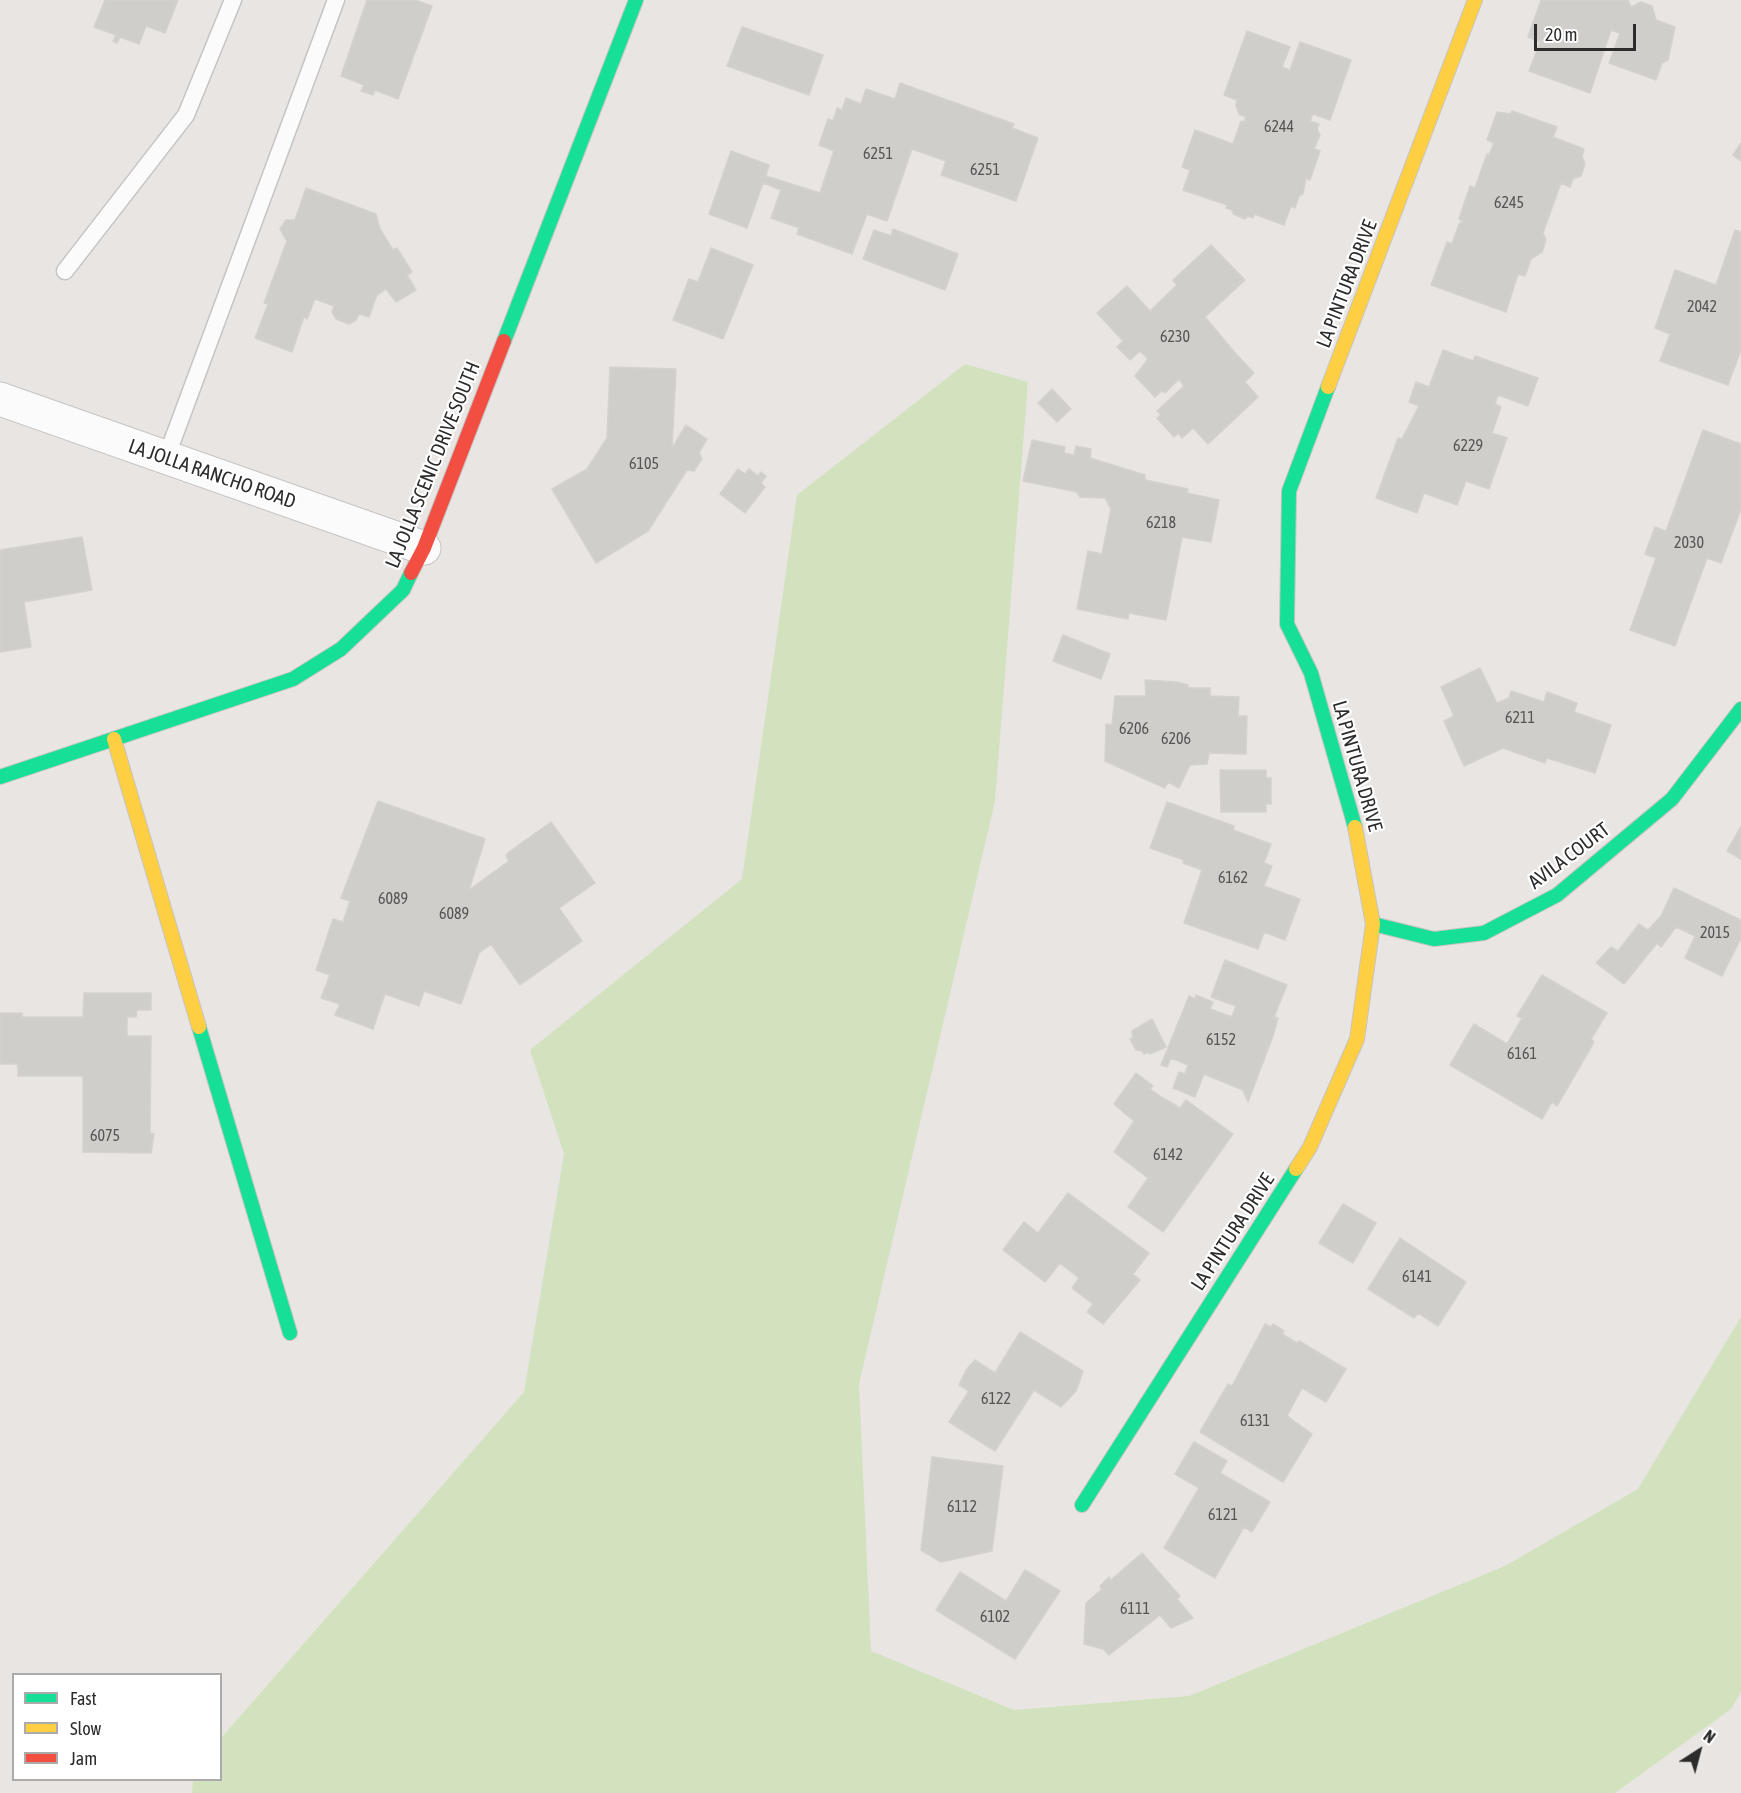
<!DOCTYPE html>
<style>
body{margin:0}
#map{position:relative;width:1741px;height:1793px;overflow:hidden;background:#e9e5e2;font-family:"Asap Condensed",sans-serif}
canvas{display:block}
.legend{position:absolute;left:12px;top:1673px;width:210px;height:108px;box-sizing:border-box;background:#fff;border:2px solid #ababab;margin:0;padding:8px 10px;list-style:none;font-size:18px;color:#2c2c2c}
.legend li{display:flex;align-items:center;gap:12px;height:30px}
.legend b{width:30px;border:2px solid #ababab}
.north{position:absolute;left:1669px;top:1721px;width:60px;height:60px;-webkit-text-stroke:4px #fff;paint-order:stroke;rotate:36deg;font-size:16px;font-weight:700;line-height:24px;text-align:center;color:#2c2c2c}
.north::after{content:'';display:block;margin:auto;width:21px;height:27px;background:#2c2c2c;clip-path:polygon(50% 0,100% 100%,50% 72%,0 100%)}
.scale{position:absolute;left:1534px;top:24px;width:102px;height:27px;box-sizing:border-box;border:3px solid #2c2c2c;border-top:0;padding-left:8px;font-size:18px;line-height:21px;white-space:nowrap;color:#2c2c2c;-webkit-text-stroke:4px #fff;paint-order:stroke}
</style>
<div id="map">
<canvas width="1741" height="1793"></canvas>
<ul class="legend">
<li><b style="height:8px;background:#16e098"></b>Fast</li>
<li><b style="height:8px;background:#ffcf43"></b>Slow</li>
<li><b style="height:8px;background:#f24e42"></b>Jam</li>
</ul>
<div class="north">N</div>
<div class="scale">20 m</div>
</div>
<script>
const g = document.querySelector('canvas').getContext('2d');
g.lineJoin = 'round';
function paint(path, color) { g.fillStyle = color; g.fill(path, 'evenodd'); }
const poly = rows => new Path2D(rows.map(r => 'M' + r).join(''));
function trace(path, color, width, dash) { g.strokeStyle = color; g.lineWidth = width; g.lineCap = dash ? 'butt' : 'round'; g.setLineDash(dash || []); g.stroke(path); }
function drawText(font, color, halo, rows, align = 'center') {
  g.font = font + ' "Asap Condensed",sans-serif'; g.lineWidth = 4.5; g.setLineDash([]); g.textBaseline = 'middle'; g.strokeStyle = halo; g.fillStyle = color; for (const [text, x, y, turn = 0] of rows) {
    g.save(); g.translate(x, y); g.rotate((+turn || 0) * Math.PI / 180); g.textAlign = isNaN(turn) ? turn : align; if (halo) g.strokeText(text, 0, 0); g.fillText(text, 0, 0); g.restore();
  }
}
paint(poly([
 [965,364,1028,382,995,801,859,1384,871,1651,1014,1710,1189,1696,1505,1566,1638,1489,1741,1317,1741,1692,1731,1709,1615,1793,192,1793,193,1780,220,1780,221,1738,524,1392,564,1154,530,1050,742,879,797,495]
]), '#d2e2be');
const building = poly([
 [105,0,178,0,165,33,146,26,139,44,120,37,117,43,113,41,116,35,94,27,105,0],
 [367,0,415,0,432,6,398,99,375,90,373,95,361,91,364,85,341,76,367,0],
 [1541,0,1628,0,1631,7,1641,2,1652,6,1656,20,1675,27,1668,60,1662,63,1656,80,1609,63,1620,33,1611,30,1590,93,1529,71,1540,42,1528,37,1541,0],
 [742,27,823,55,809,95,727,66,742,27],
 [1247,31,1290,47,1282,67,1290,70,1300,42,1351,60,1330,120,1313,114,1310,121,1319,124,1317,129,1320,135,1314,149,1320,151,1310,180,1306,178,1303,194,1299,196,1295,208,1291,206,1284,225,1254,214,1253,218,1248,216,1245,219,1233,214,1232,210,1226,208,1227,205,1183,190,1190,170,1182,167,1195,130,1233,144,1241,121,1244,122,1246,117,1239,114,1236,105,1237,100,1224,95,1247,31],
 [900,83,1014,124,1012,128,1038,138,1016,201,941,175,946,161,912,149,887,221,867,214,852,254,797,234,799,228,771,218,781,190,763,183,747,228,709,214,731,151,769,165,766,176,820,193,834,151,819,145,828,119,833,121,837,108,842,110,846,98,861,104,866,89,895,99,900,83],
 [1512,111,1557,127,1553,137,1584,149,1582,156,1585,164,1581,176,1573,179,1570,187,1561,183,1543,233,1546,240,1542,252,1531,259,1525,276,1518,274,1506,312,1431,285,1447,242,1452,244,1459,224,1463,221,1459,219,1470,186,1475,188,1487,154,1489,155,1494,143,1487,140,1497,112,1510,114,1512,111],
 [1741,143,1741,161,1733,155,1741,143],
 [306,188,376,214,380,229,393,250,397,248,412,272,407,275,416,290,396,302,386,289,377,295,369,317,359,314,356,320,349,324,336,319,332,312,334,306,315,299,307,319,304,317,292,352,255,338,268,304,264,303,287,241,280,229,286,220,295,220,306,188],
 [893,229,958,254,945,290,863,259,874,230,891,236,893,229],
 [1735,230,1741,232,1741,350,1728,385,1660,361,1670,334,1655,328,1675,270,1716,285,1735,230],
 [1211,245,1245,280,1205,317,1236,354,1232,360,1237,355,1254,373,1245,382,1258,397,1208,444,1193,428,1182,438,1178,433,1174,437,1157,418,1161,415,1157,411,1184,386,1179,379,1165,393,1162,391,1155,397,1135,376,1148,359,1140,351,1130,360,1117,347,1123,341,1097,313,1127,286,1150,311,1177,285,1173,280,1211,245],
 [711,248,753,265,723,339,673,320,689,279,698,282,711,248],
 [1443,350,1473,361,1475,356,1538,378,1528,406,1498,395,1495,404,1501,407,1492,433,1507,438,1489,489,1466,481,1457,505,1424,493,1417,513,1376,498,1398,438,1402,439,1419,406,1409,402,1416,382,1429,387,1443,350],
 [610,367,676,369,672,448,686,425,707,439,699,453,702,459,694,471,687,470,648,531,596,563,552,489,587,469,607,438,610,367],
 [1052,389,1071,409,1057,422,1038,403,1052,389],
 [1703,430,1741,444,1741,509,1721,563,1707,558,1675,646,1630,630,1656,558,1645,554,1655,527,1666,531,1703,430],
 [1032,440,1065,447,1064,453,1074,455,1076,446,1091,449,1090,458,1145,475,1145,480,1188,489,1187,493,1219,500,1211,542,1182,537,1166,620,1129,613,1128,619,1077,609,1088,551,1102,554,1111,509,1105,498,1080,497,1077,492,1023,481,1032,440],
 [738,469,745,474,749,469,758,476,761,472,766,476,761,483,765,487,745,513,720,494,738,469],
 [82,537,92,590,24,602,31,647,0,652,0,550,82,537],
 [1063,635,1110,654,1101,679,1053,661,1063,635],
 [1480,668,1497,703,1509,698,1511,691,1544,702,1547,692,1577,703,1574,712,1611,725,1595,773,1547,758,1545,763,1503,748,1464,766,1444,721,1454,716,1441,687,1480,668],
 [1145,680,1176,682,1188,685,1188,688,1210,688,1210,696,1239,697,1238,716,1247,716,1246,754,1209,753,1207,764,1190,765,1179,788,1168,782,1165,788,1105,761,1106,724,1112,725,1115,696,1146,696,1145,680],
 [1220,770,1266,770,1266,778,1271,778,1271,804,1266,804,1266,812,1221,812,1220,770],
 [378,801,485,839,469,890,509,861,506,856,509,852,551,822,595,883,559,908,582,941,520,985,491,944,479,953,461,1004,424,991,419,1006,385,994,373,1029,335,1015,340,1004,321,998,330,975,316,970,333,919,343,922,350,901,341,898,378,801],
 [1167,802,1234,826,1233,830,1271,844,1264,863,1272,866,1264,886,1300,899,1285,940,1264,932,1258,949,1184,923,1202,870,1183,863,1184,860,1150,848,1167,802],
 [1741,826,1741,859,1727,851,1741,826],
 [1674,888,1741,920,1741,938,1722,976,1685,958,1695,936,1676,927,1661,947,1657,943,1624,984,1596,963,1611,947,1618,951,1639,924,1648,930,1661,916,1674,888],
 [1225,960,1287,985,1274,1017,1278,1018,1273,1036,1248,1102,1243,1090,1204,1074,1195,1097,1173,1088,1179,1072,1185,1074,1188,1065,1171,1058,1167,1067,1161,1065,1189,996,1195,999,1196,995,1213,1002,1210,1009,1232,1017,1236,1006,1211,997,1225,960],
 [1542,975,1607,1013,1591,1039,1594,1042,1557,1106,1552,1102,1542,1119,1450,1065,1474,1024,1507,1044,1522,1018,1517,1016,1542,975],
 [84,993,151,993,151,1010,137,1010,136,1017,127,1017,127,1036,151,1036,150,1133,154,1134,151,1153,83,1152,83,1076,18,1076,18,1064,0,1064,0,1013,22,1013,22,1017,83,1017,84,993],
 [1152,1019,1166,1047,1150,1054,1148,1052,1144,1054,1142,1051,1136,1050,1130,1039,1133,1038,1132,1031,1152,1019],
 [1136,1073,1153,1086,1150,1089,1163,1098,1180,1108,1186,1100,1233,1134,1163,1232,1128,1207,1148,1178,1114,1152,1134,1121,1114,1104,1136,1073],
 [1068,1193,1149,1253,1133,1274,1140,1280,1103,1324,1087,1312,1093,1304,1072,1288,1079,1278,1060,1263,1045,1282,1003,1250,1024,1222,1038,1233,1068,1193],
 [1343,1204,1376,1223,1353,1263,1319,1243,1343,1204],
 [1400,1238,1466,1282,1438,1326,1418,1313,1414,1318,1368,1289,1400,1238],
 [1265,1324,1271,1327,1273,1324,1284,1331,1282,1334,1297,1343,1299,1341,1346,1369,1326,1402,1302,1388,1300,1392,1287,1416,1312,1434,1283,1482,1200,1432,1228,1384,1232,1386,1265,1324],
 [1020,1332,1083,1371,1076,1391,1061,1407,1034,1390,995,1451,949,1422,969,1391,959,1385,966,1370,975,1360,995,1373,1020,1332],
 [1194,1442,1227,1461,1220,1473,1270,1502,1252,1532,1244,1527,1215,1578,1164,1548,1199,1488,1175,1474,1194,1442],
 [932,1457,1003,1466,992,1551,941,1562,921,1550,932,1457],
 [1142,1553,1180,1596,1177,1599,1193,1618,1171,1628,1160,1615,1109,1655,1103,1649,1084,1644,1086,1603,1102,1589,1100,1586,1109,1577,1111,1580,1142,1553],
 [1025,1570,1060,1591,1015,1659,936,1610,960,1572,1006,1601,1025,1570]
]);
paint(building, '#d0cecb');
trace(building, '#d4d1ce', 1.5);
const lane = poly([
 [65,271,186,115,233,0],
 [166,458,336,0]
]);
const street = poly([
 [0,399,424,548]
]);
const fast = poly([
 [504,341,636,0],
 [1328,387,1289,491,1287,624,1311,673,1355,827],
 [0,777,293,679,341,649,403,590,411,573],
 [1373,924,1434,939,1484,933,1557,895,1672,799,1741,709],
 [199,1027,290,1333],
 [1082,1505,1296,1169]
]);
const slow = poly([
 [1328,387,1475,0],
 [114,739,199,1027],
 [1296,1169,1310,1147,1357,1039,1373,924,1355,827]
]);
const jam = poly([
 [411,573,424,548,504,341]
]);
trace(lane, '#c5c4c4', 19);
trace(street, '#c5c4c4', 35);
trace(fast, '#c5c4c4', 16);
trace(slow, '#c5c4c4', 16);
trace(jam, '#c5c4c4', 16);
trace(lane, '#fcfbfb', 16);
trace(street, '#fcfbfb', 33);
trace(fast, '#16e098', 14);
trace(slow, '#ffcf43', 14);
trace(jam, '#f24e42', 14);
drawText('16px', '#565554', null, [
 ["6244",1279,127],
 ["6251",878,154],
 ["6251",985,170],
 ["6245",1509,203],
 ["2042",1702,307],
 ["6230",1175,337],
 ["6229",1468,446],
 ["6105",644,464],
 ["6218",1161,523],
 ["2030",1689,543],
 ["6211",1520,718],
 ["6206",1134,729],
 ["6206",1176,739],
 ["6162",1233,878],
 ["6089",393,899],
 ["6089",454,914],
 ["2015",1715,933],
 ["6152",1221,1040],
 ["6161",1522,1054],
 ["6075",105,1136],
 ["6142",1168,1155],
 ["6141",1417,1277],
 ["6122",996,1399],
 ["6131",1255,1421],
 ["6112",962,1507],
 ["6121",1223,1515],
 ["6111",1135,1609],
 ["6102",995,1617]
]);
drawText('20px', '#2c2c2c', '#fff', [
 ["LA PINTURA DRIVE",1347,284,-69],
 ["LA JOLLA SCENIC DRIVE SOUTH",433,465,-68],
 ["LA JOLLA RANCHO ROAD",212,474,19],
 ["LA PINTURA DRIVE",1357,766,74],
 ["AVILA COURT",1569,856,-37],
 ["LA PINTURA DRIVE",1233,1232,-57]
]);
</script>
